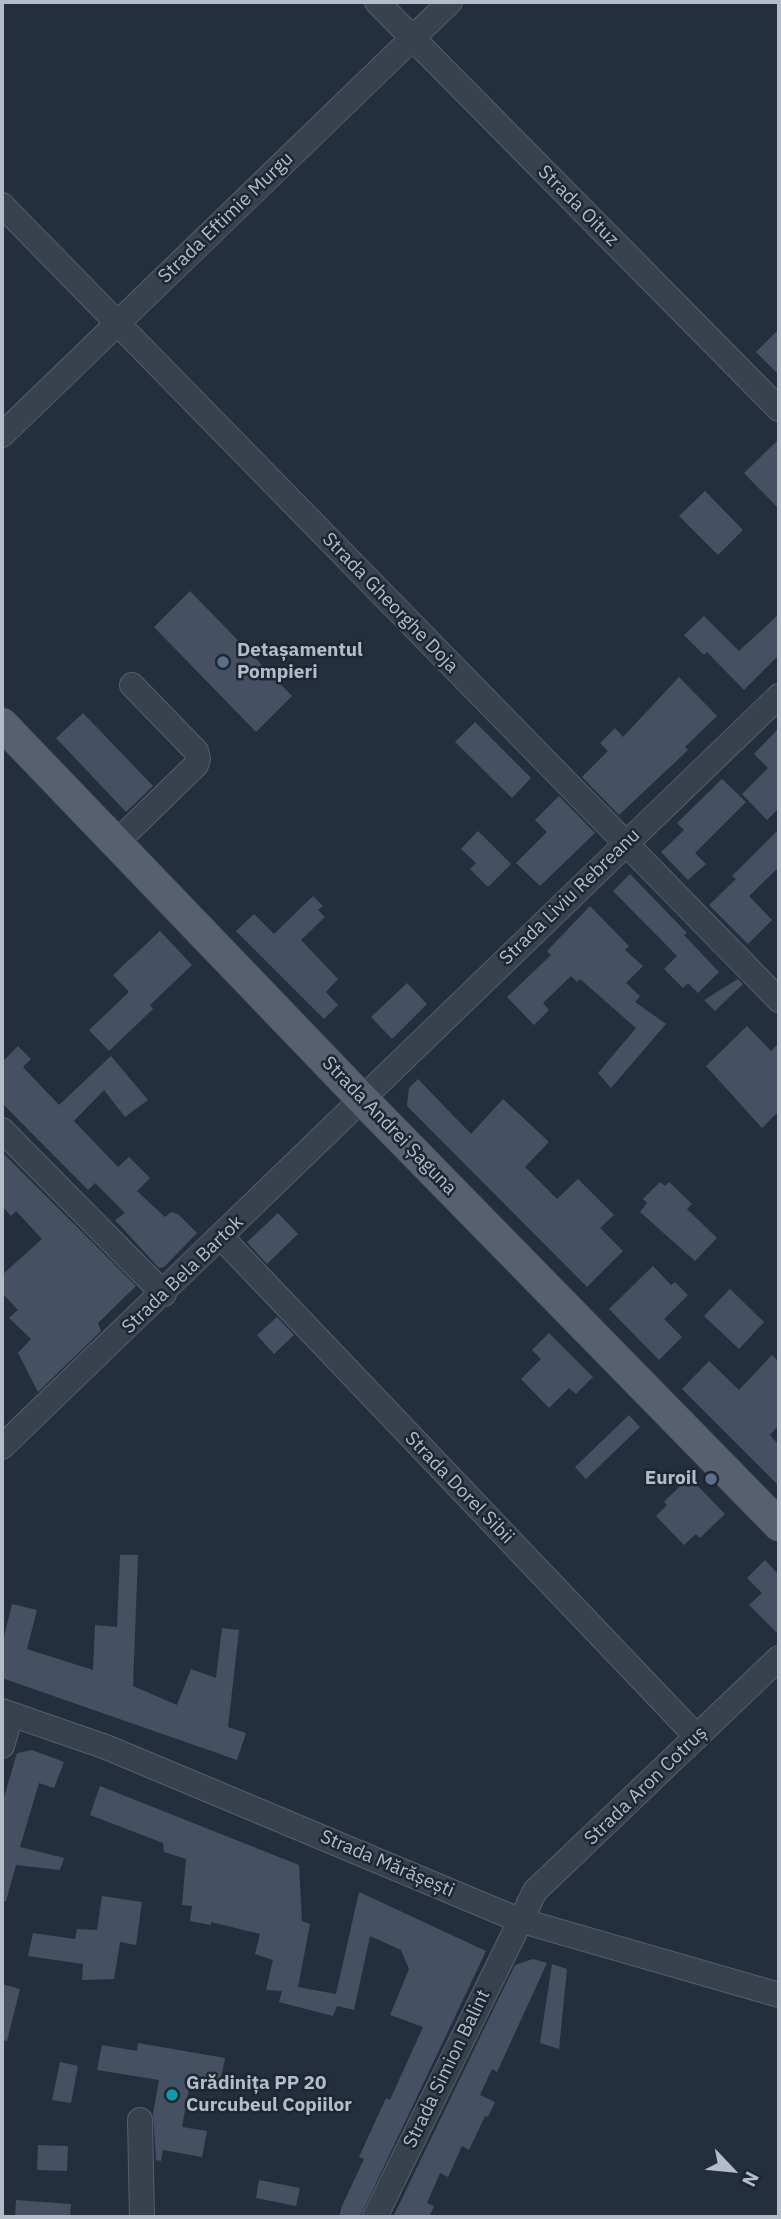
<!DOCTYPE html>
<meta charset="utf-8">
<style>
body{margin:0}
#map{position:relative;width:781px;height:2219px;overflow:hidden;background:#242f3e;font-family:"IBM Plex Sans",sans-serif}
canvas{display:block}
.frame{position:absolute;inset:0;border:4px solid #b4bcc9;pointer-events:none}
.north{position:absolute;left:697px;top:2135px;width:70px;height:70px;-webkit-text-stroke:5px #1d2633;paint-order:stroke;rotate:116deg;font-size:19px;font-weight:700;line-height:28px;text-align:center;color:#b4bcc9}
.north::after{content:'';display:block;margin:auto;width:24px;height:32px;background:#b4bcc9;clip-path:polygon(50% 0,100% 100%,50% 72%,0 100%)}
</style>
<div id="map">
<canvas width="781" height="2219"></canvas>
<div class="frame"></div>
<div class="north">N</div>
</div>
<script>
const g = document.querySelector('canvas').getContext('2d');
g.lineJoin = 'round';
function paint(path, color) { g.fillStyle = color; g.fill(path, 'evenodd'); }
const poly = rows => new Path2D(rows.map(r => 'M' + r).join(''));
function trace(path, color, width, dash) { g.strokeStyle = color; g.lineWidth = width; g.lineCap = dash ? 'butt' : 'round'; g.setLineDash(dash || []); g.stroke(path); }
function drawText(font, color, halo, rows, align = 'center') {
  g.font = font + ' "IBM Plex Sans",sans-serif'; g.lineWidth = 5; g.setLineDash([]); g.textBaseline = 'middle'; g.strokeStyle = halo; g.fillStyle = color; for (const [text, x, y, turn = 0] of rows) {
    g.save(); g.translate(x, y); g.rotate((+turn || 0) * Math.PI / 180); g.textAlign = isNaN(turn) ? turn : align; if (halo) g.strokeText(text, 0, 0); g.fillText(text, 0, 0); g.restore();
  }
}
paint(poly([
 [779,329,779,375,756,352],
 [779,439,779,509,744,473],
 [705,491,743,530,718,555,679,516],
 [190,591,292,696,256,732,154,627],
 [779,614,779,655,744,690,707,652,704,655,684,635,704,616,739,651],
 [679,677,717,716,685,747,688,750,619,815,582,777,608,751,600,743,615,728,623,737],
 [83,713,153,786,126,812,56,738],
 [475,722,531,778,512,798,455,742],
 [779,728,779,808,767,820,742,794,768,768,754,754],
 [722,779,746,802,695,853,706,864,688,880,661,852,684,830,677,823],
 [559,796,595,833,540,886,516,863,547,832,535,820],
 [779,829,779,867,749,896,772,920,748,944,709,905,736,879,732,876],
 [478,831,511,864,488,887,470,869,476,863,461,849],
 [630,874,687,933,684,935,719,972,698,993,688,983,683,988,664,969,677,956,613,891],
 [313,896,323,906,318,910,325,917,301,940,338,979,326,992,338,1005,324,1019,236,931,254,914,274,934],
 [590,906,629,946,625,950,643,966,626,983,640,996,635,1002,666,1024,611,1088,598,1073,636,1028,580,979,577,982,571,976,543,1003,549,1010,534,1025,507,997,551,955,547,951],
 [160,931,192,965,150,1005,153,1009,109,1051,89,1030,129,992,113,975],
 [738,979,743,984,715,1011,704,1000],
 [407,983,427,1004,392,1039,371,1017],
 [747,1026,771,1051,779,1043,779,1111,762,1128,706,1066],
 [18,1046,31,1059,23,1067,59,1105,111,1056,148,1100,125,1117,104,1090,74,1121,118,1167,129,1157,150,1178,137,1191,165,1217,171,1212,178,1214,197,1233,164,1267,159,1268,115,1220,125,1213,95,1183,88,1190,2,1103,2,1062],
 [418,1079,471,1134,503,1099,549,1142,525,1167,557,1199,578,1179,614,1215,600,1228,623,1251,587,1287,407,1106,409,1088],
 [2,1152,136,1286,98,1323,101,1331,38,1392,18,1353,31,1339,9,1318,18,1310,2,1293,2,1275,42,1239,16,1211,11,1216,2,1206],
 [660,1182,665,1186,669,1182,692,1204,687,1209,717,1238,695,1261,640,1212,647,1203,643,1199],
 [278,1213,298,1234,267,1264,247,1242],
 [653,1266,671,1285,675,1282,688,1295,664,1319,682,1337,659,1360,609,1309],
 [730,1289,764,1322,739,1349,704,1316],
 [277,1317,294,1335,274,1354,257,1335],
 [549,1333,593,1377,576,1394,569,1388,549,1408,521,1379,541,1359,532,1350],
 [772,1355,779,1362,779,1425,770,1435,779,1445,779,1486,682,1389,709,1361,739,1390],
 [629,1415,640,1427,586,1479,575,1467],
 [689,1477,725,1514,700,1538,696,1534,684,1545,656,1516,667,1505,664,1502],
 [120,1555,138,1555,133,1686,177,1705,191,1669,216,1678,222,1628,239,1630,228,1727,246,1733,237,1760,2,1678,2,1645,12,1604,37,1610,27,1649,93,1670,95,1625,117,1627],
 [765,1560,779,1575,779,1635,749,1605,762,1593,747,1578],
 [32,1750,64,1762,54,1788,39,1783,20,1847,64,1858,60,1870,16,1865,6,1901,2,1901,2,1804,17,1753],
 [100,1786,299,1865,302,1921,310,1924,298,1987,336,1994,359,1892,486,1951,360,2217,339,2217,342,2206,364,2159,359,2157,386,2098,390,2100,423,2027,390,2015,409,1969,401,1950,370,1936,354,2010,337,2006,333,2016,279,2002,282,1991,266,1990,273,1960,255,1954,260,1934,211,1922,211,1925,190,1921,192,1906,182,1905,186,1859,164,1852,163,1843,90,1815],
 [102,1896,142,1902,136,1945,120,1942,114,1979,82,1980,83,1964,28,1956,33,1933,75,1939,77,1929,97,1930],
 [533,1959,547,1963,497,2072,492,2069,480,2095,495,2102,488,2117,485,2116,469,2150,462,2146,448,2177,440,2173,427,2203,434,2206,429,2217,393,2217,515,1965],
 [552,1964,567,1969,559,2049,540,2043],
 [2,1984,20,1989,7,2041,2,2040],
 [138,2043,225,2058,220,2083,191,2078,182,2127,207,2131,202,2157,163,2150,161,2161,156,2160,153,2114,159,2080,97,2070,102,2045,137,2051],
 [60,2062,78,2066,71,2103,52,2100],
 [38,2145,68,2146,67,2171,37,2170],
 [259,2180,300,2188,296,2206,256,2198],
 [16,2200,71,2204,70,2217,15,2217]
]), '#455162');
const minor = poly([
 [377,2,779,409],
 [2,205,779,1000],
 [2,435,450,2],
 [118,841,196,765,198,759,196,751,132,685],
 [2,1130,164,1294],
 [222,1238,697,1737],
 [2,1447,779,696],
 [2,1711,106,1747,519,1920,779,1995],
 [2,1746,11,1714],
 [140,2120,142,2217],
 [375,2217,535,1891,779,1658]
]);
const major = poly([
 [2,724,363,1100,779,1525]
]);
trace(minor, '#565f6c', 26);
trace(major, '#414a57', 33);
trace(minor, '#38414e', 24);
trace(major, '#56606e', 32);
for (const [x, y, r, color] of [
 [223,662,7,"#5c6f8a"],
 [711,1479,7,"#5c6f8a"],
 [172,2095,7,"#0f9aa8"]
]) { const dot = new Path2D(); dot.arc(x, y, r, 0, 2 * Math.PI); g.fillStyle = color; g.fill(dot); trace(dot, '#1d2633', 2.5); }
drawText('19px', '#b4bcc9', '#1d2633', [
 ["Strada Oituz",578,206,45],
 ["Strada Eftimie Murgu",226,218,-44],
 ["Strada Gheorghe Doja",390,603,46],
 ["Strada Liviu Rebreanu",570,897,-44],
 ["Strada Andrei Șaguna",389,1126,46],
 ["Strada Bela Bartok",183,1275,-44],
 ["Strada Dorel Sibii",459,1488,46],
 ["Strada Aron Cotruș",646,1786,-44],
 ["Strada Mărășești",387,1864,23],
 ["Strada Simion Balint",447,2069,-64]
]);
drawText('bold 19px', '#b4bcc9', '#1d2633', [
 ["Detașamentul",237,651],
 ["Pompieri",237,673],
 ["Euroil",697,1479,"right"],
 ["Grădinița PP 20",186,2084],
 ["Curcubeul Copiilor",186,2106]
], 'left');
</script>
